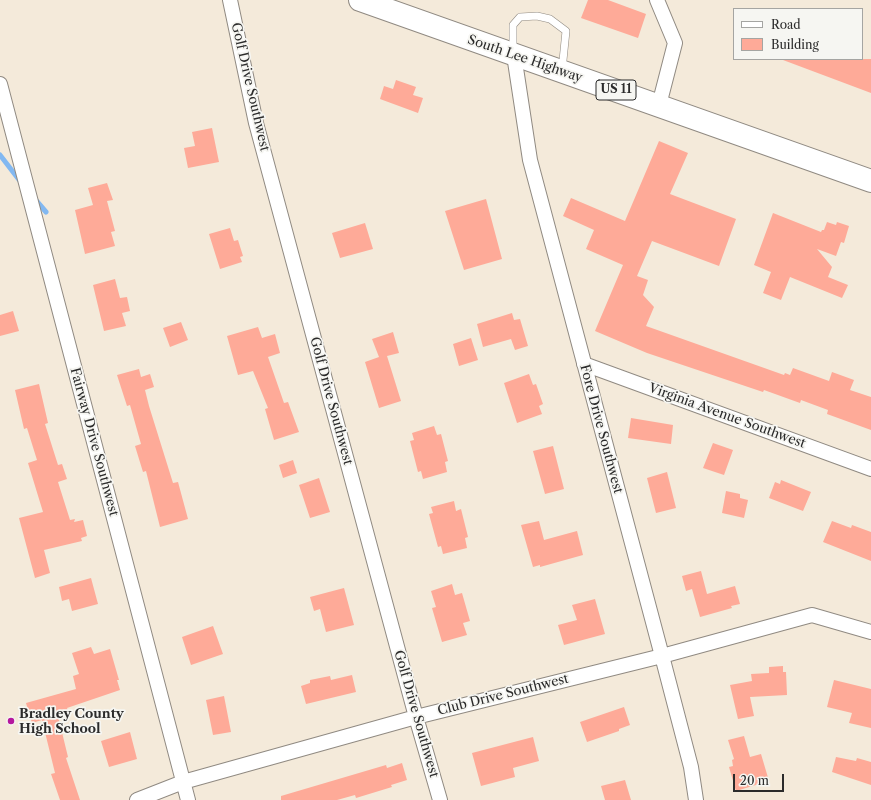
<!DOCTYPE html>
<style>
body{margin:0}
#map{position:relative;width:871px;height:800px;overflow:hidden;background:#f4eada;font-family:"Libre Caslon Text",serif}
canvas{display:block}
.legend{position:absolute;left:733px;top:8px;width:130px;height:52px;box-sizing:border-box;background:#f6f6f2;border:1px solid #a5a5a2;margin:0;padding:5px 7px;list-style:none;font-size:12px;color:#2b2b2b}
.legend li{display:flex;align-items:center;gap:8px;height:20px}
.legend b{width:20px;border:1px solid #a5a5a2}
.scale{position:absolute;left:733px;top:774px;width:51px;height:18px;box-sizing:border-box;border:2px solid #2b2b2b;border-top:0;padding-left:5px;font-size:12px;line-height:14px;white-space:nowrap;color:#2b2b2b;-webkit-text-stroke:3px #f6f6f2;paint-order:stroke}
</style>
<div id="map">
<canvas width="871" height="800"></canvas>
<ul class="legend">
<li><b style="height:5px;background:#fff"></b>Road</li>
<li><b style="height:11px;background:#feaa98"></b>Building</li>
</ul>
<div class="scale">20 m</div>
</div>
<script>
const g = document.querySelector('canvas').getContext('2d');
g.lineJoin = 'round';
const poly = rows => new Path2D(rows.map(r => 'M' + r).join(''));
function trace(path, color, width, dash) { g.strokeStyle = color; g.lineWidth = width; g.lineCap = dash ? 'butt' : 'round'; g.setLineDash(dash || []); g.stroke(path); }
function paint(path, color) { g.fillStyle = color; g.fill(path, 'evenodd'); }
function drawText(font, color, halo, rows, align = 'center') {
  g.font = font + ' "Libre Caslon Text",serif'; g.lineWidth = 3.5; g.setLineDash([]); g.textBaseline = 'middle'; g.strokeStyle = halo; g.fillStyle = color; for (const [text, x, y, turn = 0] of rows) {
    g.save(); g.translate(x, y); g.rotate((+turn || 0) * Math.PI / 180); g.textAlign = isNaN(turn) ? turn : align; if (halo) g.strokeText(text, 0, 0); g.fillText(text, 0, 0); g.restore();
  }
}
trace(poly([
 [0,155,20,181],
 [34,198,46,212]
]), '#82b8f1', 5);
paint(poly([
 [588,0,608,0,646,14,638,38,581,18],
 [784,59,871,59,871,93,783,60],
 [396,80,416,87,413,95,423,98,418,113,380,99,384,86,393,89],
 [212,128,219,162,188,168,184,148,195,146,192,132],
 [659,141,688,153,670,194,736,219,719,266,652,241,637,276,648,280,643,295,654,307,646,326,784,375,785,373,790,375,793,368,829,381,832,372,854,380,850,390,871,397,871,430,827,414,828,410,801,400,800,403,764,390,763,392,757,390,647,353,595,331,623,265,586,249,594,230,563,216,571,198,625,221],
 [107,183,113,200,107,201,115,231,111,232,115,246,85,254,75,210,93,205,88,188],
 [486,199,502,259,464,270,445,211],
 [773,213,821,232,822,230,824,230,827,222,836,225,837,222,849,226,844,243,841,242,836,256,817,249,832,267,828,277,848,285,842,298,790,277,781,300,763,293,771,272,754,265],
 [365,223,373,249,340,258,332,233],
 [230,228,234,241,238,240,243,256,240,257,242,262,220,269,209,234],
 [115,279,120,298,127,297,130,311,122,313,126,326,104,331,93,285],
 [13,311,19,331,0,336,0,315],
 [512,313,514,320,520,319,528,346,515,350,511,339,483,347,477,324],
 [181,322,188,340,170,347,163,328],
 [258,327,262,338,275,334,280,353,268,357,284,403,288,402,299,432,274,440,265,409,268,408,253,371,238,375,227,336],
 [393,332,399,353,387,356,401,401,379,408,365,362,379,357,372,339],
 [471,338,478,360,459,366,453,344],
 [139,369,141,377,150,374,154,387,145,390,149,406,173,483,178,482,188,519,160,527,146,471,143,472,135,446,141,444,130,405,127,406,117,375],
 [529,374,533,385,536,384,543,404,539,406,542,414,517,423,504,383],
 [39,384,48,423,45,424,58,465,62,464,67,479,58,482,70,520,75,519,74,522,83,520,87,536,81,538,82,541,44,550,50,573,35,578,19,518,43,512,28,463,37,460,27,428,24,429,15,390],
 [631,418,673,425,671,444,628,438],
 [434,426,437,435,441,434,448,461,445,462,447,472,423,479,421,471,418,472,410,441,414,440,412,433],
 [713,443,733,450,724,475,703,468],
 [553,446,564,489,545,494,533,451],
 [293,460,297,473,283,478,279,465],
 [667,472,676,508,656,513,647,478],
 [319,478,330,512,310,518,299,485],
 [781,480,811,492,803,511,769,498,775,482,780,484],
 [726,491,740,494,740,498,748,500,744,518,722,513],
 [454,501,456,511,461,509,468,537,465,538,467,548,443,554,441,546,438,547,429,514,433,513,431,507],
 [539,521,544,540,577,531,583,555,540,567,540,565,533,567,521,525],
 [832,521,851,528,852,525,871,532,871,561,823,542],
 [701,571,707,594,735,586,740,604,731,606,732,608,700,617,692,589,686,591,682,576],
 [91,578,98,604,72,611,69,599,62,601,59,587],
 [452,584,455,595,462,593,470,621,463,623,467,635,442,642,432,608,436,607,431,591],
 [344,588,354,625,326,632,320,609,314,611,310,597],
 [595,599,605,634,564,645,558,625,577,620,572,605],
 [213,626,223,654,191,665,182,637],
 [91,647,94,654,110,649,119,680,117,680,120,690,67,708,69,713,58,716,68,757,66,758,80,800,60,800,51,774,55,773,42,720,32,723,26,703,76,689,73,676,79,674,72,653],
 [783,666,783,672,786,672,787,695,750,697,754,716,738,719,730,685,752,681,751,674,769,673,769,667],
 [352,675,356,692,306,704,301,686,310,683,310,680,330,676,331,680],
 [834,680,871,689,871,728,849,723,852,713,827,707],
 [224,696,231,732,213,735,206,700],
 [624,707,630,725,619,729,619,731,587,742,580,722],
 [130,732,137,759,109,767,101,741],
 [744,736,750,757,761,754,769,781,736,791,729,767,733,766,732,760,734,759,728,740],
 [533,737,539,761,513,768,515,777,481,786,472,753],
 [836,757,856,761,857,758,871,762,871,785,832,772],
 [402,763,407,780,391,785,392,787,356,798,355,795,337,800,281,800,281,796,386,765,387,768],
 [625,780,631,800,605,800,601,786]
]), '#feaa98');
const lane = poly([
 [513,51,513,25,520,17,537,16,550,19,566,31,562,70]
]);
const street = poly([
 [230,0,256,123,416,717,440,800],
 [657,0,675,43,659,105],
 [514,55,530,160,662,656,691,767,696,800],
 [0,84,188,800],
 [584,364,871,469],
 [137,800,183,782,416,717,662,656,812,615,871,632]
]);
const primary = poly([
 [360,0,871,181]
]);
trace(lane, '#908a82', 8);
trace(street, '#908a82', 16);
trace(primary, '#908a82', 24);
trace(lane, '#fff', 7);
trace(street, '#fff', 14);
trace(primary, '#fff', 22);
for (const [x, y, r, color] of [
 [11,721,4,"#b5179e"]
]) { const dot = new Path2D(); dot.arc(x, y, r, 0, 2 * Math.PI); g.fillStyle = color; g.fill(dot); trace(dot, '#f6f6f2', 1.5); }
for (const [x, y, w] of [
 [616,90,40]
]) { const box = new Path2D(); box.roundRect(x - w / 2, y - 10, w, 20, 3); g.fillStyle = '#f6f6f2'; g.fill(box); trace(box, '#2b2b2b', 1); }
drawText('bold 12px', '#2b2b2b', null, [
 ["US 11",616,90]
]);
drawText('13px', '#2b2b2b', '#f6f6f2', [
 ["South Lee Highway",525,59,19],
 ["Golf Drive Southwest",250,87,77],
 ["Golf Drive Southwest",331,401,75],
 ["Virginia Avenue Southwest",727,416,20],
 ["Fore Drive Southwest",601,429,75],
 ["Fairway Drive Southwest",94,442,75],
 ["Club Drive Southwest",503,695,-14],
 ["Golf Drive Southwest",416,714,74]
]);
drawText('bold 13px', '#2b2b2b', '#f6f6f2', [
 ["Bradley County",19,714],
 ["High School",19,729]
], 'left');
</script>
